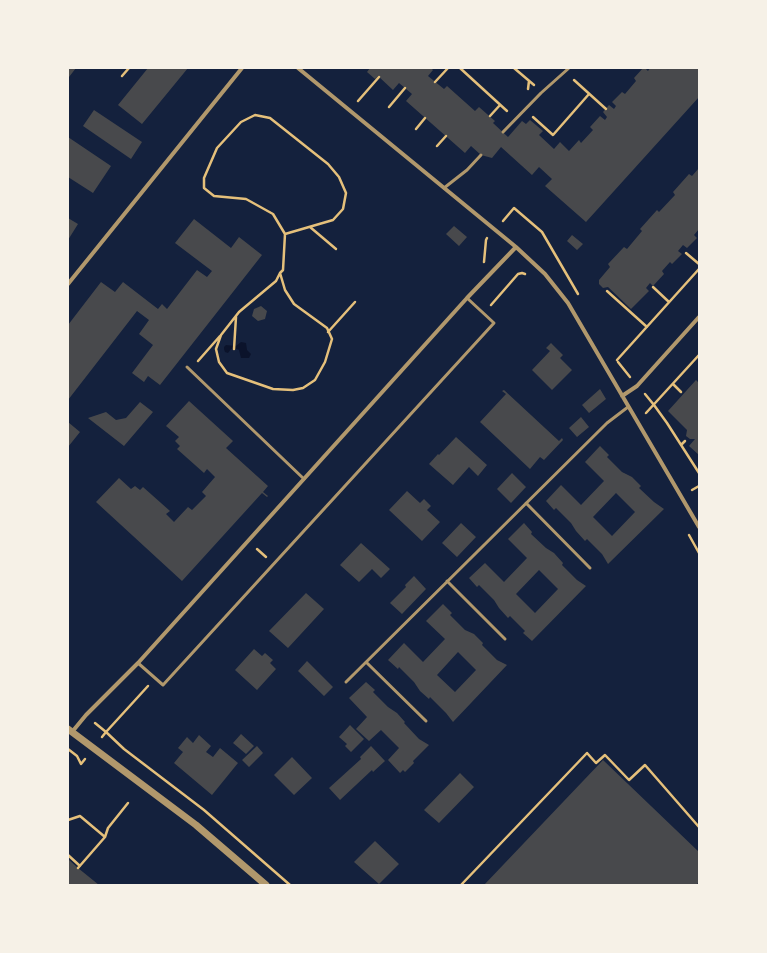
<!DOCTYPE html>
<style>
body{margin:0}
#map{position:relative;width:767px;height:953px;overflow:hidden;background:#14213d;font-family:"Alegreya Sans",sans-serif}
canvas{display:block}
.frame{position:absolute;inset:0;border:69px solid #f6f1e7;pointer-events:none}
</style>
<div id="map">
<canvas width="767" height="953"></canvas>
<div class="frame"></div>
</div>
<script>
const g = document.querySelector('canvas').getContext('2d');
g.lineJoin = 'round';
function paint(path, color) { g.fillStyle = color; g.fill(path, 'evenodd'); }
const poly = rows => new Path2D(rows.map(r => 'M' + r).join(''));
function trace(path, color, width, dash) { g.strokeStyle = color; g.lineWidth = width; g.lineCap = dash ? 'butt' : 'round'; g.setLineDash(dash || []); g.stroke(path); }
paint(poly([
 [241,342,246,343,247,350,251,354,249,358,241,358,239,350,237,349,231,349,228,353,225,352,224,349,224,347,226,345,236,346]
]), '#0b132b');
paint(poly([
 [68,68,76,68,69,77,68,77],
 [148,68,188,68,142,124,118,105],
 [370,68,431,68,433,70,428,76,444,89,447,86,475,111,479,107,495,121,493,123,508,137,522,121,526,124,530,120,543,131,539,135,554,149,560,142,569,151,579,140,581,143,593,130,590,127,600,116,605,120,607,117,603,112,609,105,614,109,616,106,612,102,622,92,625,94,636,81,634,78,643,68,645,68,648,71,650,68,699,68,699,97,586,222,545,186,552,179,539,167,532,175,501,147,492,158,481,155,471,146,465,153,406,101,412,94,399,83,393,90,378,76,375,79,367,72],
 [94,110,142,142,131,159,83,126],
 [68,137,111,166,93,193,68,177],
 [699,168,699,229,694,235,697,238,687,248,683,245,678,251,682,254,672,264,670,262,662,271,664,274,653,286,650,283,646,288,649,291,631,309,608,287,603,288,599,284,599,280,610,267,608,264,624,247,627,249,642,231,640,229,657,210,659,212,675,195,673,192,689,174,692,176],
 [68,218,78,224,68,240],
 [194,219,231,248,239,237,262,255,160,385,148,376,144,382,132,373,153,345,139,334,149,320,137,311,68,400,68,325,101,282,115,292,123,282,158,309,162,304,167,309,197,270,207,277,212,271,175,243],
 [454,226,467,237,459,246,446,234],
 [572,235,583,244,577,250,567,241],
 [261,306,267,311,265,319,258,321,252,316,254,309],
 [551,343,563,355,560,358,572,370,552,390,532,370,550,351,546,348],
 [696,380,699,383,699,455,689,446,695,439,690,439,686,436,687,430,668,411],
 [600,389,606,399,589,413,582,405],
 [504,390,559,441,562,438,563,440,544,460,540,457,530,469,480,422,506,394,502,391],
 [189,401,233,441,226,448,268,486,263,492,268,496,267,497,262,493,182,581,96,502,119,478,131,489,135,486,140,490,143,487,170,511,166,514,174,522,188,507,192,510,206,496,202,492,215,477,207,469,204,473,177,449,180,446,175,441,179,437,166,426],
 [140,402,153,412,124,446,88,418,106,412,116,420,126,418],
 [581,417,589,427,577,437,569,428],
 [68,422,80,432,68,447],
 [456,437,487,465,478,476,469,467,453,485,429,464,438,454,439,455],
 [600,446,609,455,607,457,622,472,632,477,641,486,639,488,654,502,664,509,608,564,602,554,587,539,585,541,576,531,571,523,556,508,554,510,546,501,561,485,581,505,604,481,585,462],
 [616,493,635,512,612,536,593,517],
 [512,473,526,487,511,503,497,489],
 [407,491,420,503,424,499,431,506,427,510,440,522,422,541,389,510],
 [461,523,476,537,457,557,442,543],
 [524,523,532,532,531,534,546,548,554,553,563,563,562,565,577,580,586,586,532,641,523,633,525,631,510,616,508,618,499,608,494,600,479,585,477,587,469,578,485,563,504,582,527,558,508,539],
 [539,570,558,589,535,613,516,594],
 [361,543,390,569,381,578,372,569,359,582,340,565],
 [414,576,426,589,402,614,390,603,406,587,405,585],
 [306,593,324,609,288,648,269,631],
 [443,604,452,613,450,615,465,630,474,634,483,643,482,645,497,660,507,665,453,722,446,713,430,697,429,699,420,691,414,682,399,667,398,669,388,660,404,643,423,662,445,639,426,621],
 [458,652,476,670,455,692,437,675],
 [254,649,262,656,265,653,273,660,270,663,276,669,257,690,235,670],
 [307,661,333,687,324,696,298,671],
 [366,682,375,690,373,692,388,707,397,713,405,722,404,723,419,739,429,745,413,761,414,763,405,772,403,770,400,773,388,760,399,748,381,730,369,741,356,729,367,717,349,698],
 [350,725,364,739,351,752,345,746,347,744,339,737],
 [241,734,254,746,246,754,233,743],
 [199,735,211,746,206,752,213,757,220,748,238,763,212,795,174,763,183,752,178,748,187,737,193,743],
 [257,746,263,753,249,767,242,760],
 [371,746,385,761,373,772,372,770,340,800,329,788,361,759,360,757],
 [292,757,312,778,294,795,274,775],
 [603,760,699,852,699,882,696,885,484,885],
 [460,773,474,787,439,823,424,810],
 [375,841,399,864,379,884,354,862],
 [68,859,78,868,99,885,68,885]
]), '#48494c');
trace(poly([
 [460,68,507,111],
 [514,68,534,85],
 [122,76,129,68],
 [574,80,606,109],
 [435,82,448,68],
 [528,89,529,81],
 [358,101,379,77],
 [389,107,405,88],
 [490,116,500,105],
 [533,117,553,135,589,94],
 [416,129,425,118],
 [437,146,446,136],
 [503,221,514,208,542,232,578,294],
 [310,227,336,249],
 [686,253,699,264],
 [484,262,486,240,487,238],
 [280,273,285,290,294,304,327,328,332,339,325,362,315,380,303,388,293,390,273,389,227,373,219,362,216,349,221,335,239,312,276,281,280,273,283,270,285,234,273,214,246,199,214,196,204,188,204,178,217,148,241,122,255,115,270,118,328,164,339,177,346,193,343,209,333,220,285,234],
 [653,287,669,302],
 [607,291,647,327],
 [491,305,518,274,522,273,525,274],
 [328,332,355,302],
 [234,349,236,317],
 [617,360,699,269],
 [198,361,220,336],
 [618,362,630,377],
 [673,384,681,392],
 [645,394,654,405,667,423,699,473],
 [646,413,699,355],
 [681,445,685,441],
 [692,490,699,486],
 [689,535,699,553],
 [257,549,266,557],
 [148,686,106,732,124,749,204,810,290,885],
 [95,723,106,732,102,737],
 [68,749,77,756,81,764,85,759],
 [68,820,80,816,105,837],
 [68,855,80,866],
 [78,868,105,837,108,828,128,803],
 [461,885,587,753,596,763,605,755,629,780,645,765,699,827]
]), '#e5c07b', 2.5);
trace(poly([
 [503,132,541,93,569,68],
 [444,188,467,170,481,155],
 [187,367,304,479],
 [526,503,590,568],
 [447,581,505,639],
 [366,662,426,721],
 [138,663,163,685,494,323,467,298],
 [346,682,607,423,628,407]
]), '#b1986c', 3);
trace(poly([
 [298,68,516,247,545,274,568,303,699,527],
 [68,284,242,68],
 [622,396,637,386,699,317],
 [72,732,86,715,138,663,467,298,516,247]
]), '#b1986c', 4);
trace(poly([
 [68,729,196,825,266,885]
]), '#b1986c', 7);
</script>
